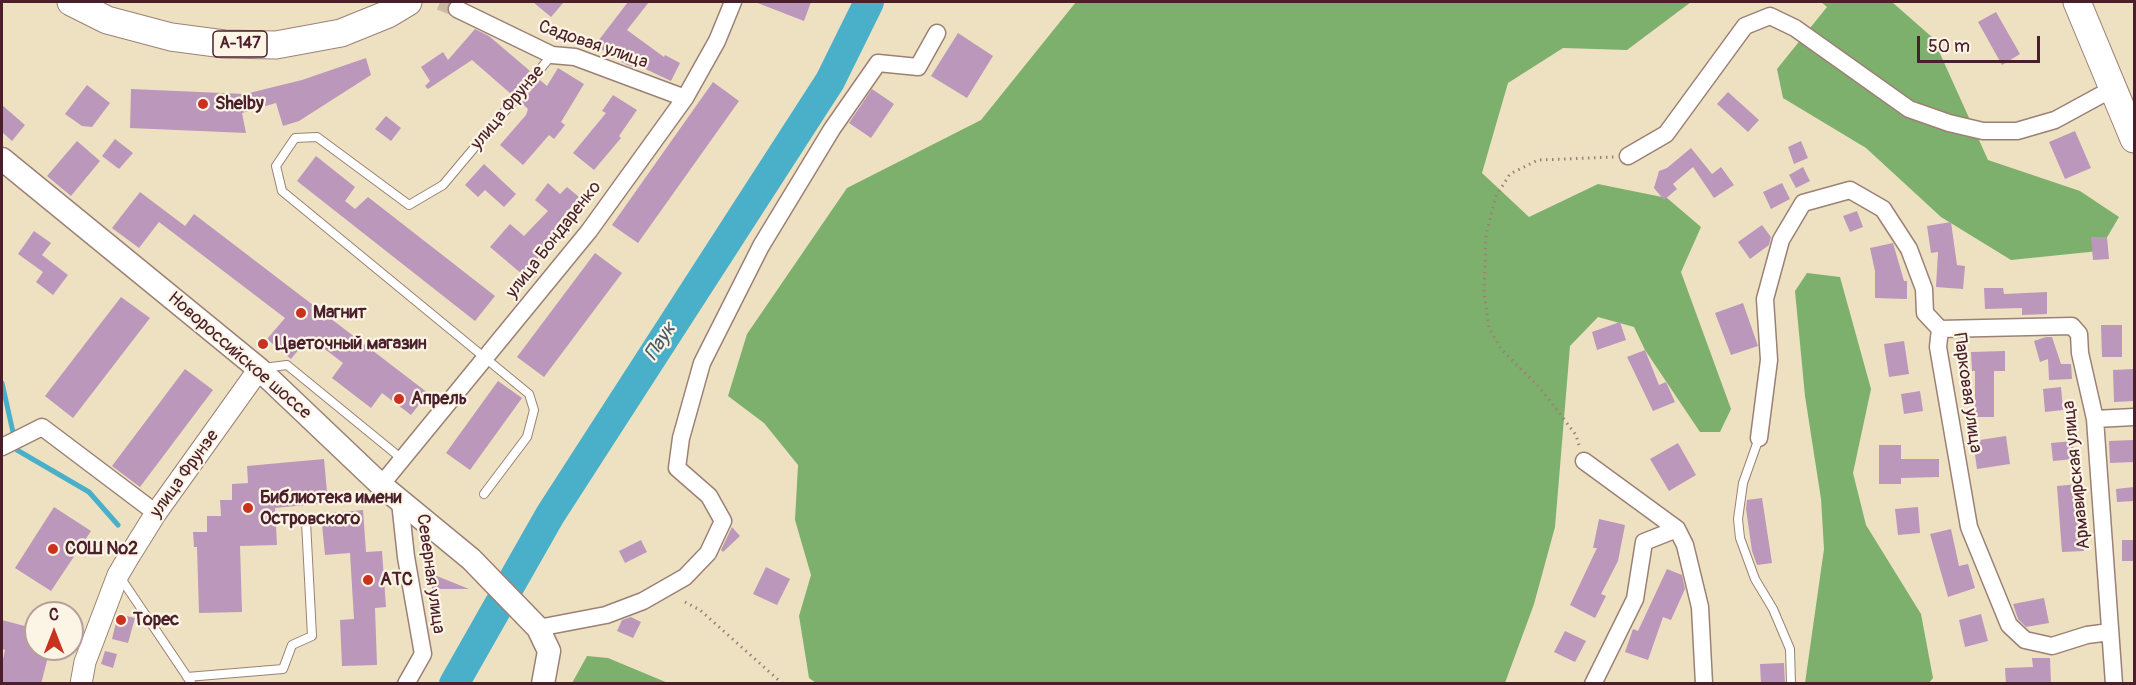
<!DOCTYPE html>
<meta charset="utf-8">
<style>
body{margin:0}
#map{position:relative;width:2136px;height:685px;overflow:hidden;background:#eee1c1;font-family:Pangolin,sans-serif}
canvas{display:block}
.frame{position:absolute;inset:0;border:3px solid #4a1f2b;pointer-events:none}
.north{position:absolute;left:24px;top:601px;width:60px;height:60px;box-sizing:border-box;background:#fcf5e5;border:2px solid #b59f9b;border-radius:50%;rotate:0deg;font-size:16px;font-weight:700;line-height:24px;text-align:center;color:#4a1f2b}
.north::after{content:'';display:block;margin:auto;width:21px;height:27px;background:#c8321e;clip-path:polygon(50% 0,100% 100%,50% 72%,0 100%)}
.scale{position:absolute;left:1917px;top:36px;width:123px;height:27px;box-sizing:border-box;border:3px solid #4a1f2b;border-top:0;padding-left:8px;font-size:18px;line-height:21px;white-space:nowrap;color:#4a1f2b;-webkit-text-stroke:4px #fcf5e5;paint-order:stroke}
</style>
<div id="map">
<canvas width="2136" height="685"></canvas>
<div class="frame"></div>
<div class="north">С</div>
<div class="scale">50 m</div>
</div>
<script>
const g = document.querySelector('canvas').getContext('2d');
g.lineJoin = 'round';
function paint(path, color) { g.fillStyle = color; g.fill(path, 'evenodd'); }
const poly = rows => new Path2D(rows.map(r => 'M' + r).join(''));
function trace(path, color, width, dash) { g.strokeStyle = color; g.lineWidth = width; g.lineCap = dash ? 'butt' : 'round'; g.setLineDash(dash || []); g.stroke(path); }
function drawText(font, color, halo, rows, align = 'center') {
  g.font = font + ' Pangolin,sans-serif'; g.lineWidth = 4.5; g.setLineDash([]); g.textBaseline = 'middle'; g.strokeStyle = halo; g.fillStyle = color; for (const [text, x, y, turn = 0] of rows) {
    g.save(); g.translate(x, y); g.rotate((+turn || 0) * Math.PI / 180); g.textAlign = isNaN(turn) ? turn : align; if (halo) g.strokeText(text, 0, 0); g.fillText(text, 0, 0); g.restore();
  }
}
paint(poly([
 [1076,2,1691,2,1627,50,1563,48,1508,83,1482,173,1529,217,1598,184,1667,198,1701,227,1681,272,1731,409,1720,432,1700,432,1645,350,1634,327,1598,317,1570,346,1555,527,1534,604,1505,683,816,683,809,678,799,616,811,575,795,520,798,465,764,423,728,396,747,334,847,188,981,120],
 [1821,2,1892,2,1933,38,1988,160,2080,191,2119,217,2099,251,2011,260,1941,217,1866,148,1783,98,1777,69,1827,7],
 [1807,273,1840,277,1871,389,1853,473,1866,525,1921,614,1933,678,1929,683,1805,683,1824,549,1821,499,1805,396,1795,291],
 [587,656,608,658,668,683,572,683]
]), '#7db06c');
trace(poly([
 [2,383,17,450,89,492,118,525]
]), '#4ab0c9', 5);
trace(poly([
 [454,684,550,515,830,81,869,2]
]), '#4ab0c9', 30);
paint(poly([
 [533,2,564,2,551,17],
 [628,2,649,2,627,30,664,57,665,55,680,63,671,81,637,65,635,68,625,64,595,45],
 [755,2,811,2,804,21],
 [1996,12,2020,54,2002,65,1978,22],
 [475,29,489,36,530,71,511,94,472,60,428,89,425,86,430,81,421,67,443,52,448,60],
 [958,33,993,56,967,98,931,76],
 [366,58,371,75,299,121,283,126,276,103,242,113,246,133,130,128,131,89,245,94,302,80],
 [558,68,584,84,561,122,565,125,554,139,549,135,523,165,500,145,526,115,528,109,521,102,540,80,547,86],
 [713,82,739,101,638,243,612,225],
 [87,85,110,103,92,127,82,126,65,114],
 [872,89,894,104,871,138,849,123],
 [1728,92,1759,120,1748,132,1717,104],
 [613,95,637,110,619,136,621,138,594,170,573,153,606,113,602,111],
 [2,105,25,125,12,141,2,132],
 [386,116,401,128,391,141,375,129],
 [2075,131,2091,168,2065,179,2049,142],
 [115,139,133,153,119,169,102,156],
 [77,141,100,161,71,196,47,176],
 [1801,141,1808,158,1794,164,1788,147],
 [1691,148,1712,174,1721,167,1734,185,1714,198,1693,167,1673,184,1677,189,1664,200,1654,188,1659,171,1667,168],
 [316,156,355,187,345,201,355,209,368,197,495,296,475,321,297,181],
 [484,164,516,194,504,207,485,190,478,197,465,185],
 [1803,167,1810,181,1796,188,1789,175],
 [548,183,560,194,567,187,579,197,557,224,563,230,523,275,490,247,510,224,524,236,548,211,535,200],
 [1782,183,1790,199,1771,209,1763,192],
 [140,192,185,226,194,214,428,393,411,415,382,393,371,408,332,378,343,363,309,337,291,359,267,339,285,318,159,222,139,248,112,228],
 [1857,211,1863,227,1850,232,1843,216],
 [1951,222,1957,265,1965,266,1963,289,1936,287,1938,252,1931,253,1927,226],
 [1762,225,1771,237,1769,245,1750,259,1738,242],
 [34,231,51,243,42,255,68,275,53,295,36,282,43,272,18,254],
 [2091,237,2107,237,2109,259,2093,260],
 [1893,243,1904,281,1907,281,1907,299,1875,298,1875,271,1870,248],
 [595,253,622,273,544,377,517,357],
 [1984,288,2003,288,2004,294,2047,292,2047,314,2022,315,2022,308,1985,309],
 [121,297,150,318,73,418,45,396],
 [1743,303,1758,346,1731,355,1715,313],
 [1620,322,1626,340,1597,350,1592,332],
 [2101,325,2122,325,2122,357,2102,357],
 [2046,337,2052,337,2061,364,2071,364,2072,379,2049,380,2048,359,2040,362,2034,341],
 [1904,341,1909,374,1889,377,1884,344],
 [1645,350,1659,385,1666,382,1675,402,1653,411,1627,357],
 [2005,351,2005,371,1994,371,1994,417,1975,417,1975,371,1972,371,1971,352],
 [185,369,213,390,140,487,112,466],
 [2134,369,2134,401,2114,402,2113,370],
 [498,381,522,398,470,470,446,453],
 [2061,387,2063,410,2045,412,2043,389],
 [1920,391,1923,411,1904,414,1901,394],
 [2006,436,2010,464,1977,469,1973,441],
 [2133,440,2134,462,2110,463,2109,441],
 [2073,441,2074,459,2053,461,2051,443],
 [1678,443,1696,475,1669,491,1650,459],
 [1879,445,1901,445,1901,459,1939,459,1939,477,1901,478,1901,484,1879,484],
 [324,459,328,503,275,508,277,545,240,546,242,612,199,613,197,547,194,547,193,532,207,532,207,516,221,516,220,500,232,500,232,484,248,483,247,466],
 [2079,484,2084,551,2062,552,2057,486],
 [2134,487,2134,501,2117,502,2116,489],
 [1762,498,1772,563,1757,565,1752,551,1746,509,1747,500],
 [54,507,91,531,51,591,15,568],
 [1918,507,1920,533,1898,535,1895,509],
 [363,510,366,552,382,551,386,607,375,608,377,665,342,666,340,620,354,619,350,553,325,555,321,514],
 [1599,519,1625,525,1618,561,1601,594,1606,596,1595,618,1570,605,1597,548,1593,548],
 [732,527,740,536,723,552,721,550],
 [1951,529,1959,566,1968,564,1975,588,1948,597,1930,534],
 [641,540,647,552,625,563,619,551],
 [2122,540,2134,540,2134,561,2122,561],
 [766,567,790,579,777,605,753,594],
 [1667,569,1682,575,1685,589,1671,620,1663,617,1648,660,1625,652,1633,629,1638,631],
 [432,574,469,589,432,589],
 [2044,598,2049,623,2026,627,2018,619,2013,604],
 [118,614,135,618,128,643,112,639],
 [1981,614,1988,641,1965,647,1959,620],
 [631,617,641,622,633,638,617,631,622,620],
 [2,620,36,629,36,649,50,649,41,684,2,684,2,664,5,650,2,649],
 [1565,631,1586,641,1575,662,1554,652],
 [105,651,117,654,113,668,101,664],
 [2032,658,2050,658,2051,684,2006,684,2005,668,2033,667],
 [1784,663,1785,684,1761,684,1760,664]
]), '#bb97bb');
trace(poly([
 [440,2,457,9]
]), '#cdbaa3', 16, [16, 8]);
const service = poly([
 [263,368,287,365,402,459],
 [1759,438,1743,483,1738,519,1740,538,1755,579,1773,609,1790,649,1791,684],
 [484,494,527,437,534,410,529,394,282,191,276,166,295,138,317,137,409,205,443,185,552,55],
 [120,577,192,684],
 [187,677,283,669,292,645,312,636,306,522]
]);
const minor = poly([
 [457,9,552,55,575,57,685,98],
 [1628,156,1666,134,1745,26,1770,16,1795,28,1909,109,1949,123,1983,131,2017,131,2055,120,2112,89],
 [1940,329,2072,326,2079,334,2080,353,2095,419,2114,684],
 [2095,419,2134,417],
 [1759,438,1769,360,1765,299,1781,240,1803,203,1850,190,1883,209,1909,249,1924,289,1925,313,1940,329,1938,347,1969,527,2009,625,2025,640,2052,646,2087,635,2110,632],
 [2,447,42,427,156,513],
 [1584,461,1677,529,1685,545,1700,607,1704,684],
 [381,485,589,231,685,98,717,41,733,2],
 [400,502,406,557,423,654,406,684],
 [538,628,606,615,643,601,685,577,708,553,723,521,709,496,677,468,681,438,702,363,761,246,832,129,878,63,918,67,937,33],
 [1593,684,1635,599,1644,542,1677,529]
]);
const tertiary = poly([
 [81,684,85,662,118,575,128,558,156,513,259,369]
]);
const secondary = poly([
 [2,159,259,369,381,485,471,559,538,628,549,651,543,684]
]);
const trunk = poly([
 [71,2,107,20,171,37,224,44,276,45,341,33,388,14,408,2],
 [2077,2,2134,139]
]);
trace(service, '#9c8076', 10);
trace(minor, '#9c8076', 19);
trace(tertiary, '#9c8076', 23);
trace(secondary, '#9c8076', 25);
trace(trunk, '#9c8076', 29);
trace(poly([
 [1579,445,1576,435,1540,388,1501,349,1489,328,1484,293,1486,235,1496,196,1510,174,1538,160,1614,157],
 [685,602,700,610,783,684]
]), '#9c8076', 3, [1.5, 4.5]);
trace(service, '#fff', 8);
trace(minor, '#fff', 16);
trace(tertiary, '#fff', 21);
trace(secondary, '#fff', 22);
trace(trunk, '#fff', 27);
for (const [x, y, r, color] of [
 [203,104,6,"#c8321e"],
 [301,313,6,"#c8321e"],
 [263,344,6,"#c8321e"],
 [399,399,6,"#c8321e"],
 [248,508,6,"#c8321e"],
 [53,549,6,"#c8321e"],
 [368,580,6,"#c8321e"],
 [121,620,6,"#c8321e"]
]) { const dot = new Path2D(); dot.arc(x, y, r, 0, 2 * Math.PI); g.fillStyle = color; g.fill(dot); trace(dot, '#fcf5e5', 2); }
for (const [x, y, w] of [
 [240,44,54]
]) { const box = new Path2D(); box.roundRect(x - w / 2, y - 13, w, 26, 4.5); g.fillStyle = '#fcf5e5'; g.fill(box); trace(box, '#4a1f2b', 1.5); }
drawText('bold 16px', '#4a1f2b', null, [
 ["А-147",240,44]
]);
drawText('18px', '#4a1f2b', '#fcf5e5', [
 ["Садовая улица",593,45,19],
 ["улица Фрунзе",508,108,-50],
 ["улица Бондаренко",554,240,-52],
 ["Новороссийское шоссе",239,356,41],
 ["Парковая улица",1967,393,82],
 ["улица Фрунзе",185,474,-54],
 ["Армавирская улица",2077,475,-96],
 ["Северная улица",430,574,82]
]);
drawText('bold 18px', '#4a1f2b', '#fcf5e5', [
 ["Shelby",215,104],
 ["Магнит",313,313],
 ["Цветочный магазин",275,344],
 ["Апрель",411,399],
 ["Библиотека имени",260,498],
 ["Островского",260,519],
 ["СОШ №2",65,549],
 ["АТС",380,580],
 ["Торес",133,620]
], 'left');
drawText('italic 20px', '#4a596a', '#fcf5e5', [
 ["Паук",661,342,-57]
]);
</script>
